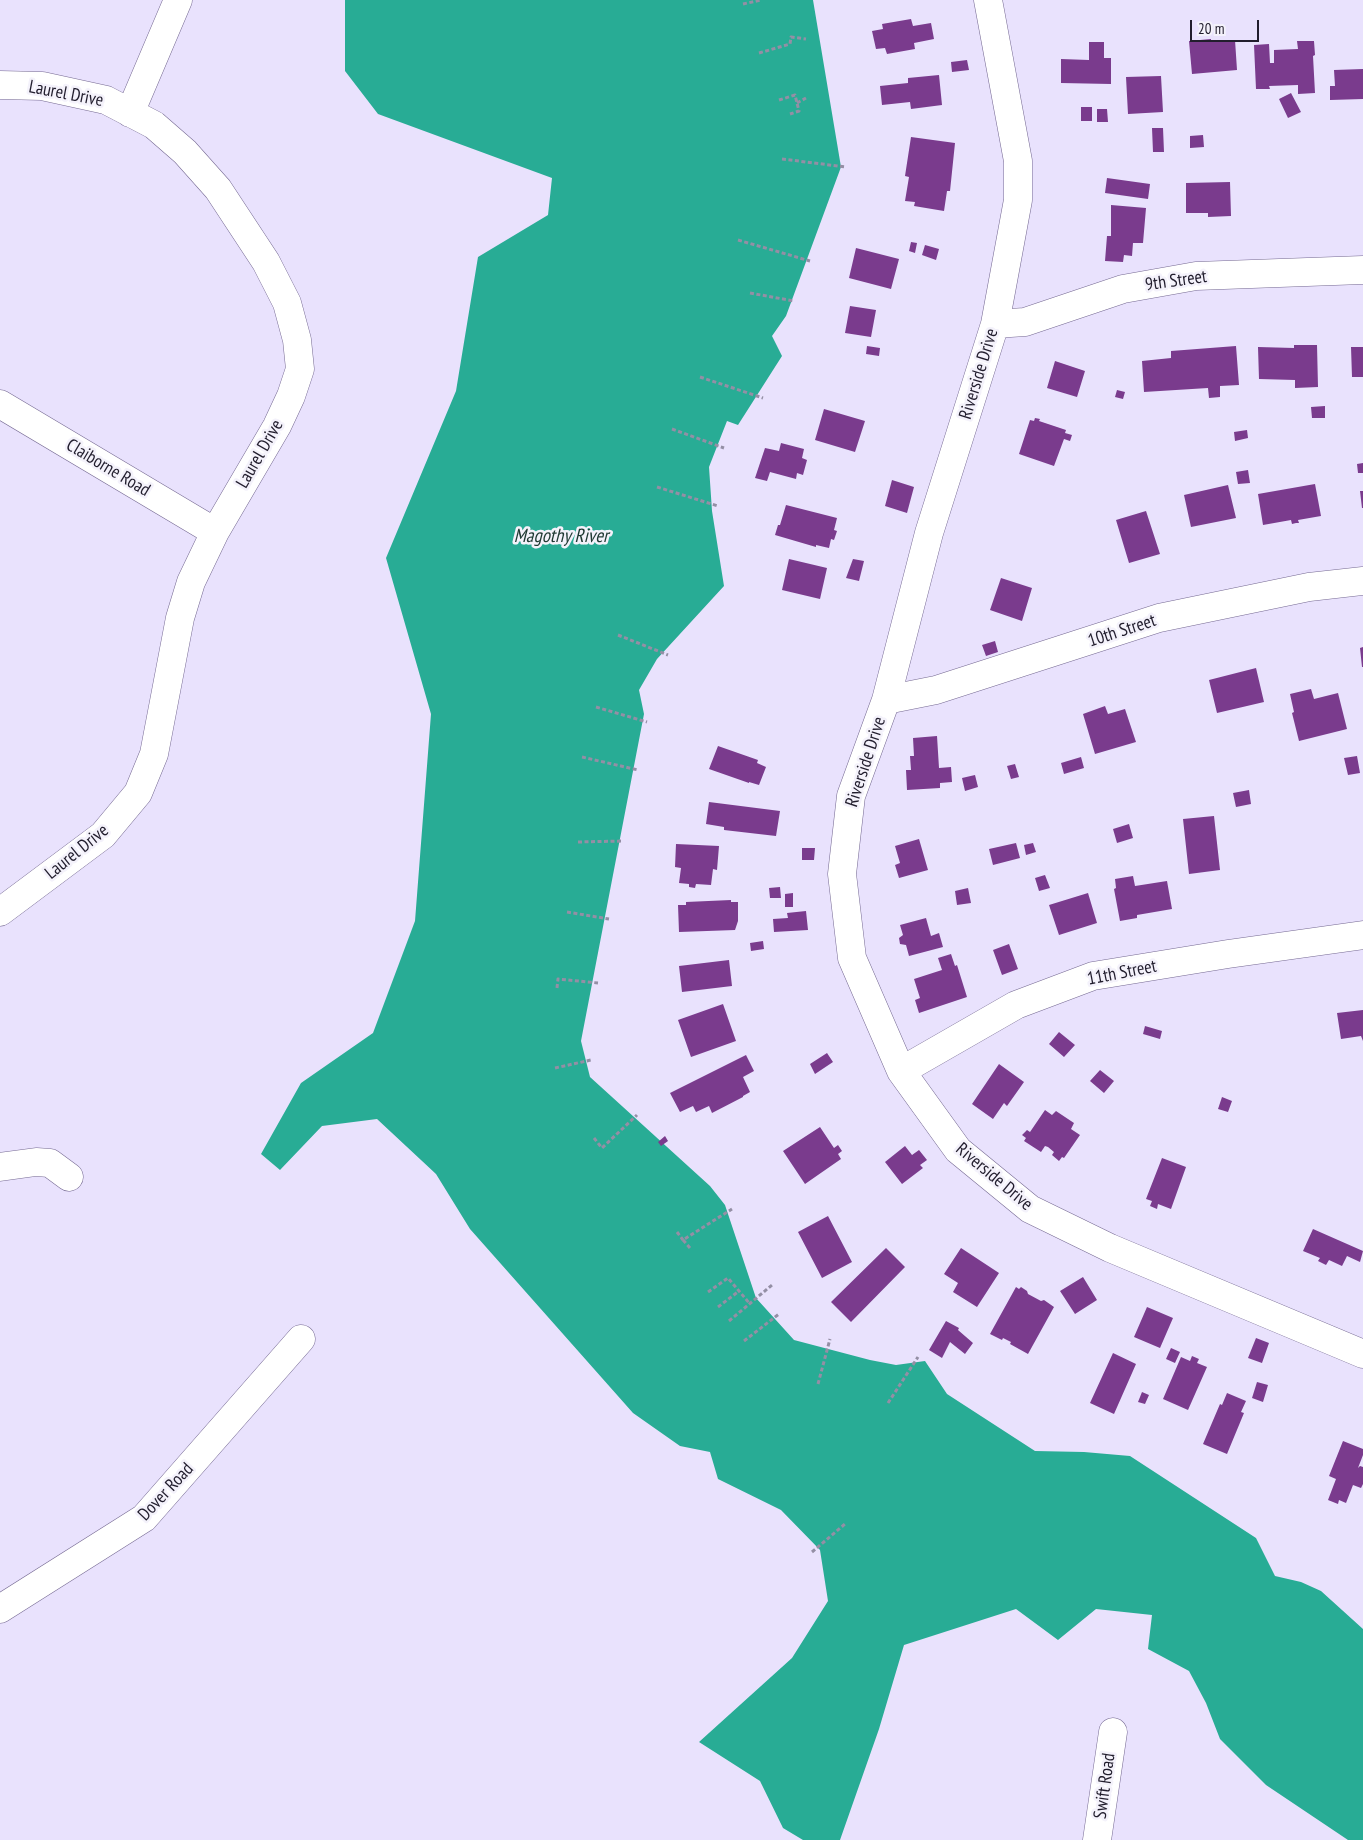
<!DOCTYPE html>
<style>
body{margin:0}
#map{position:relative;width:1363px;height:1840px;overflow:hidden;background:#e9e2fd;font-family:"PT Sans Narrow",sans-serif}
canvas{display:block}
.scale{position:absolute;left:1190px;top:20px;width:69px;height:22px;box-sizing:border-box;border:2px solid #211d2d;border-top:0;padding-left:6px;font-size:15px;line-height:18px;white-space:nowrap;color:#211d2d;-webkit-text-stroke:4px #f4f2fb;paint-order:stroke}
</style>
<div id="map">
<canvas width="1363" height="1840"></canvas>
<div class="scale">20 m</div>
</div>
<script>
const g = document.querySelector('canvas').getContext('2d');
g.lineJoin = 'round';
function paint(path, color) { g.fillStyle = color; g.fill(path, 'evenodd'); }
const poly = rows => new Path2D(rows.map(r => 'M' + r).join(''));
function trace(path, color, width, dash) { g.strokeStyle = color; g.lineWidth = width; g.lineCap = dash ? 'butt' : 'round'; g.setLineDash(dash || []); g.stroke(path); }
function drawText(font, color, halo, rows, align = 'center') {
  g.font = font + ' "PT Sans Narrow",sans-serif'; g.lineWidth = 5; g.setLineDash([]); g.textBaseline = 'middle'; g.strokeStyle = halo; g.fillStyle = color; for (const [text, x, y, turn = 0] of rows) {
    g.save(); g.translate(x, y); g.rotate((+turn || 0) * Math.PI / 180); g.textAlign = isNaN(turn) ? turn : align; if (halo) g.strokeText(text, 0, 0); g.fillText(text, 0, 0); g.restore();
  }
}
paint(poly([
 [345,0,813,0,841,167,786,316,772,336,782,356,738,425,727,421,709,467,712,511,724,586,657,659,639,690,644,714,581,1041,590,1077,710,1186,725,1205,756,1298,794,1340,870,1360,896,1365,925,1361,947,1394,1035,1451,1084,1452,1130,1456,1256,1538,1275,1576,1301,1582,1321,1591,1363,1629,1363,1840,1348,1840,1266,1785,1220,1739,1206,1703,1189,1671,1148,1649,1152,1615,1096,1609,1058,1640,1016,1609,904,1645,879,1729,840,1840,803,1840,783,1828,760,1781,699,1742,792,1658,828,1601,820,1550,781,1510,718,1479,710,1452,680,1446,633,1413,470,1229,436,1174,377,1119,322,1126,280,1170,261,1154,301,1083,373,1033,415,921,431,714,386,558,456,391,478,257,548,215,552,178,378,114,345,71]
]), '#28ac95');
paint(poly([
 [911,19,913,26,931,23,934,39,914,43,915,49,887,54,885,48,876,49,872,31,883,29,882,24],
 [1211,39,1211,42,1235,40,1237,70,1192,74,1189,41],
 [1297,41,1314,41,1315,55,1313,56,1315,93,1298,94,1298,85,1269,86,1270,89,1256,89,1254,45,1269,44,1270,63,1274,63,1274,50,1298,49],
 [1089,42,1104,42,1104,58,1111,58,1111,84,1061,83,1061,59,1089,60],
 [967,60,969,70,952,72,951,62],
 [1363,69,1363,99,1330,100,1330,86,1335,86,1334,70],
 [939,75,942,105,911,109,910,102,882,105,880,86,908,83,908,78],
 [1161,76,1163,112,1128,114,1126,77],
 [1291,93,1301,112,1288,118,1279,99],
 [1081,107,1092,107,1092,121,1081,121],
 [1097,109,1107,109,1108,122,1097,122],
 [1152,128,1163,128,1164,152,1153,152],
 [1203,135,1204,147,1190,148,1190,136],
 [911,137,955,143,950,191,947,191,944,211,914,206,915,202,905,201,909,177,905,176],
 [1107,178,1150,184,1148,199,1105,193],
 [1230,182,1231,216,1208,217,1208,213,1186,213,1186,183],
 [1111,205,1146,208,1143,243,1133,243,1132,256,1124,255,1123,262,1105,261,1107,236,1111,236],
 [911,242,917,243,915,253,909,251],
 [925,245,939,249,936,260,922,255],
 [856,248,899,259,891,289,849,278],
 [850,306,876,310,871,337,845,333],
 [1294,345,1317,345,1318,387,1295,388,1295,380,1259,379,1258,347,1294,348],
 [867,346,880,348,879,356,866,354],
 [1236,346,1239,385,1220,386,1220,397,1209,398,1208,388,1144,392,1142,361,1171,358,1171,351],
 [1351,347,1363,347,1363,377,1352,377],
 [1055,361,1085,371,1077,397,1047,388],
 [1117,390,1125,392,1123,399,1115,397],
 [1325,406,1325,418,1312,418,1311,407],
 [824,409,865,421,855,452,815,440],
 [1035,418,1040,419,1039,421,1066,430,1065,433,1072,435,1070,441,1064,439,1054,466,1019,454,1030,420,1034,421],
 [1247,430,1248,438,1235,441,1234,432],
 [781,443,804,449,802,458,807,460,803,475,797,473,796,479,770,472,767,481,755,478,765,448,779,451],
 [1363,463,1363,473,1358,473,1357,464],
 [1248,470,1250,483,1238,484,1236,472],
 [892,480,914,487,907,513,885,506],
 [1315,484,1321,516,1298,520,1299,523,1296,523,1292,524,1291,520,1263,525,1258,494],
 [1228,485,1236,518,1191,527,1184,495],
 [1360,491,1363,491,1363,508,1362,508],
 [786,505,837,518,834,530,837,531,834,540,831,539,829,548,816,545,816,547,775,535,778,525,780,525],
 [1146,511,1160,554,1129,563,1116,520],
 [789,559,827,568,820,599,782,590],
 [853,559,864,561,859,581,846,578],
 [1001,578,1032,588,1022,621,990,610],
 [995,641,998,652,986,656,982,645],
 [1363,647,1363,667,1362,667,1360,648],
 [1256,668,1264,702,1217,713,1209,680],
 [1311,689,1314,699,1338,693,1347,729,1299,741,1292,713,1294,712,1290,694],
 [1105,706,1108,714,1125,709,1136,742,1095,754,1083,714],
 [937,736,939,768,951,767,952,782,940,783,940,788,907,790,906,770,911,770,910,756,914,756,913,738],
 [718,746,758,760,757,763,766,767,759,785,749,782,749,783,709,769],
 [1357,756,1360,773,1348,775,1344,758],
 [1081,757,1084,768,1064,774,1061,763],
 [1015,764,1019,777,1011,779,1007,766],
 [975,775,978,787,965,791,962,778],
 [1249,790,1251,804,1236,807,1233,793],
 [709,802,780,811,776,836,724,830,724,827,706,824],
 [1214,816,1220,870,1189,874,1183,819],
 [1129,824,1133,838,1117,843,1113,829],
 [919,839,928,870,899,878,895,865,900,863,895,846],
 [1016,843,1020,858,993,865,989,849],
 [1033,843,1036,852,1026,855,1024,845],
 [676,844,719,846,717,870,713,869,711,885,696,884,695,888,689,887,689,884,679,883,681,868,675,867],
 [802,848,815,848,814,860,802,860],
 [1045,875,1050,888,1039,891,1035,878],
 [1133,876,1135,886,1167,881,1172,909,1137,915,1137,918,1120,921,1114,889,1116,888,1115,879],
 [780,887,781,898,770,898,769,888],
 [968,888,971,903,957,905,955,891],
 [793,893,793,907,785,907,785,894],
 [1088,893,1097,923,1059,935,1049,905],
 [731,900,731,902,738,902,738,921,735,930,679,932,678,905,686,905,686,902],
 [806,911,808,930,774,932,773,919,788,918,787,913],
 [926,918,931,936,939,933,943,947,909,956,906,945,900,944,899,938,903,935,900,925],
 [763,941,764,949,751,951,750,943],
 [1009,944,1018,969,1002,975,993,950],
 [951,954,955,966,957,965,967,997,919,1013,915,1000,920,998,914,979,942,970,938,958],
 [729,960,732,986,682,992,679,966],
 [723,1004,736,1041,691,1057,678,1020],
 [1363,1010,1363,1041,1361,1036,1341,1039,1337,1013],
 [1145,1026,1162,1031,1160,1039,1143,1034],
 [1059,1032,1075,1045,1064,1057,1049,1044],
 [827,1053,833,1062,815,1074,810,1064],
 [746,1055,754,1071,743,1077,750,1092,743,1096,743,1097,712,1113,709,1106,696,1112,693,1106,680,1112,670,1093],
 [999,1064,1024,1082,1007,1106,1004,1103,993,1119,972,1104],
 [1100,1070,1114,1081,1104,1093,1090,1081],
 [1222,1097,1232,1101,1228,1112,1218,1109],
 [1045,1110,1052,1115,1056,1111,1074,1123,1071,1129,1080,1135,1064,1158,1062,1157,1059,1161,1052,1155,1054,1152,1048,1147,1045,1146,1041,1152,1024,1141,1026,1138,1022,1135,1027,1130,1030,1132],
 [820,1127,834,1148,838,1145,842,1151,838,1154,841,1159,805,1184,783,1151],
 [665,1136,668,1141,661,1146,658,1142],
 [905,1146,912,1155,919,1150,927,1160,920,1165,923,1168,902,1184,885,1162],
 [1162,1158,1186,1167,1171,1209,1158,1204,1157,1209,1150,1206,1152,1201,1146,1199],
 [828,1216,852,1262,822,1278,798,1232],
 [1313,1229,1363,1251,1360,1262,1347,1256,1342,1266,1329,1260,1326,1265,1318,1261,1320,1258,1303,1251],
 [886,1248,905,1267,851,1322,831,1302],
 [961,1248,999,1273,977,1307,953,1292,958,1283,944,1274],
 [1083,1277,1097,1300,1075,1314,1060,1291],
 [1016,1287,1019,1289,1021,1287,1027,1291,1028,1294,1041,1301,1044,1300,1054,1307,1028,1354,1010,1344,1011,1342,1003,1338,1002,1340,990,1334],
 [1147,1307,1173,1318,1160,1348,1134,1337],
 [946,1321,959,1328,958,1330,973,1343,965,1354,950,1342,942,1358,929,1350],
 [1256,1338,1269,1343,1262,1363,1248,1358],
 [1171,1348,1180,1352,1175,1363,1166,1359],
 [1113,1353,1136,1364,1114,1414,1090,1403],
 [1192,1356,1199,1359,1197,1363,1207,1367,1188,1410,1163,1399,1181,1357,1190,1361],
 [1257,1382,1268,1385,1263,1402,1252,1398],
 [1142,1392,1149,1395,1145,1404,1138,1402],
 [1227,1393,1246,1401,1241,1412,1244,1413,1227,1454,1203,1444,1220,1404,1222,1405],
 [1343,1441,1363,1449,1363,1455,1358,1468,1360,1466,1363,1467,1363,1484,1361,1488,1353,1485,1346,1503,1339,1500,1338,1504,1328,1500,1336,1479,1329,1476]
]), '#7a3b8d');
const minor = poly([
 [988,0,1018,161,1018,200,995,324,929,533,886,700,851,796,842,874,852,958,901,1071,958,1150,1030,1209,1110,1248,1363,1354],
 [0,85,42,86,106,100,154,125,185,152,218,189,266,262,287,303,297,340,300,369,291,396,277,426,215,532,191,582,180,618,154,754,138,793,103,835,0,912],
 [130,113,178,0],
 [995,324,1025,322,1123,289,1196,276,1363,270],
 [0,404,215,532],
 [886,700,936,690,1159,618,1309,587,1363,581],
 [901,1071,1016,1005,1093,976,1228,954,1363,935],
 [0,1167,36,1162,50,1163,69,1177],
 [0,1609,144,1518,301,1339],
 [1097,1840,1113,1732]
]);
trace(minor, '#756992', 29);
trace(poly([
 [743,4,761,0],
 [759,53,790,44,791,37,806,39],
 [779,100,795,95,799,111,790,114],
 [797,103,806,98],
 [782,159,846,167],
 [738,240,810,261],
 [750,293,794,301],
 [700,377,763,398],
 [672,429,724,448],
 [657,487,718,506],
 [618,635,668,655],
 [596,707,647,722],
 [582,757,638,770],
 [578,842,623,841],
 [567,912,609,919],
 [557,988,558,979,598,983],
 [555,1068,591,1060],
 [594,1138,602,1148,637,1115],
 [677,1232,683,1240],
 [690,1248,683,1240,732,1209],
 [708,1292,728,1278,750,1304],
 [718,1307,739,1291],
 [729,1321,772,1285],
 [744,1341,779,1314],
 [818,1384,830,1339],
 [888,1403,918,1357],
 [812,1552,845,1524]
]), '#948fa5', 3, [4, 2.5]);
trace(minor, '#fff', 28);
drawText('18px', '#211d2d', '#f4f2fb', [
 ["Laurel Drive",66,94,11],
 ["9th Street",1176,281,-8],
 ["Riverside Drive",979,374,-73],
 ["Laurel Drive",260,454,-60],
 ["Claiborne Road",108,468,31],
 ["10th Street",1122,631,-18],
 ["Riverside Drive",866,762,-72],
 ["Laurel Drive",77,852,-39],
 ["11th Street",1122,973,-11],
 ["Riverside Drive",994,1177,40],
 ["Dover Road",166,1492,-47],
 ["Swift Road",1105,1786,-82]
]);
drawText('italic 19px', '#1f3933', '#f4f2fb', [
 ["Magothy River",561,537]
]);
</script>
